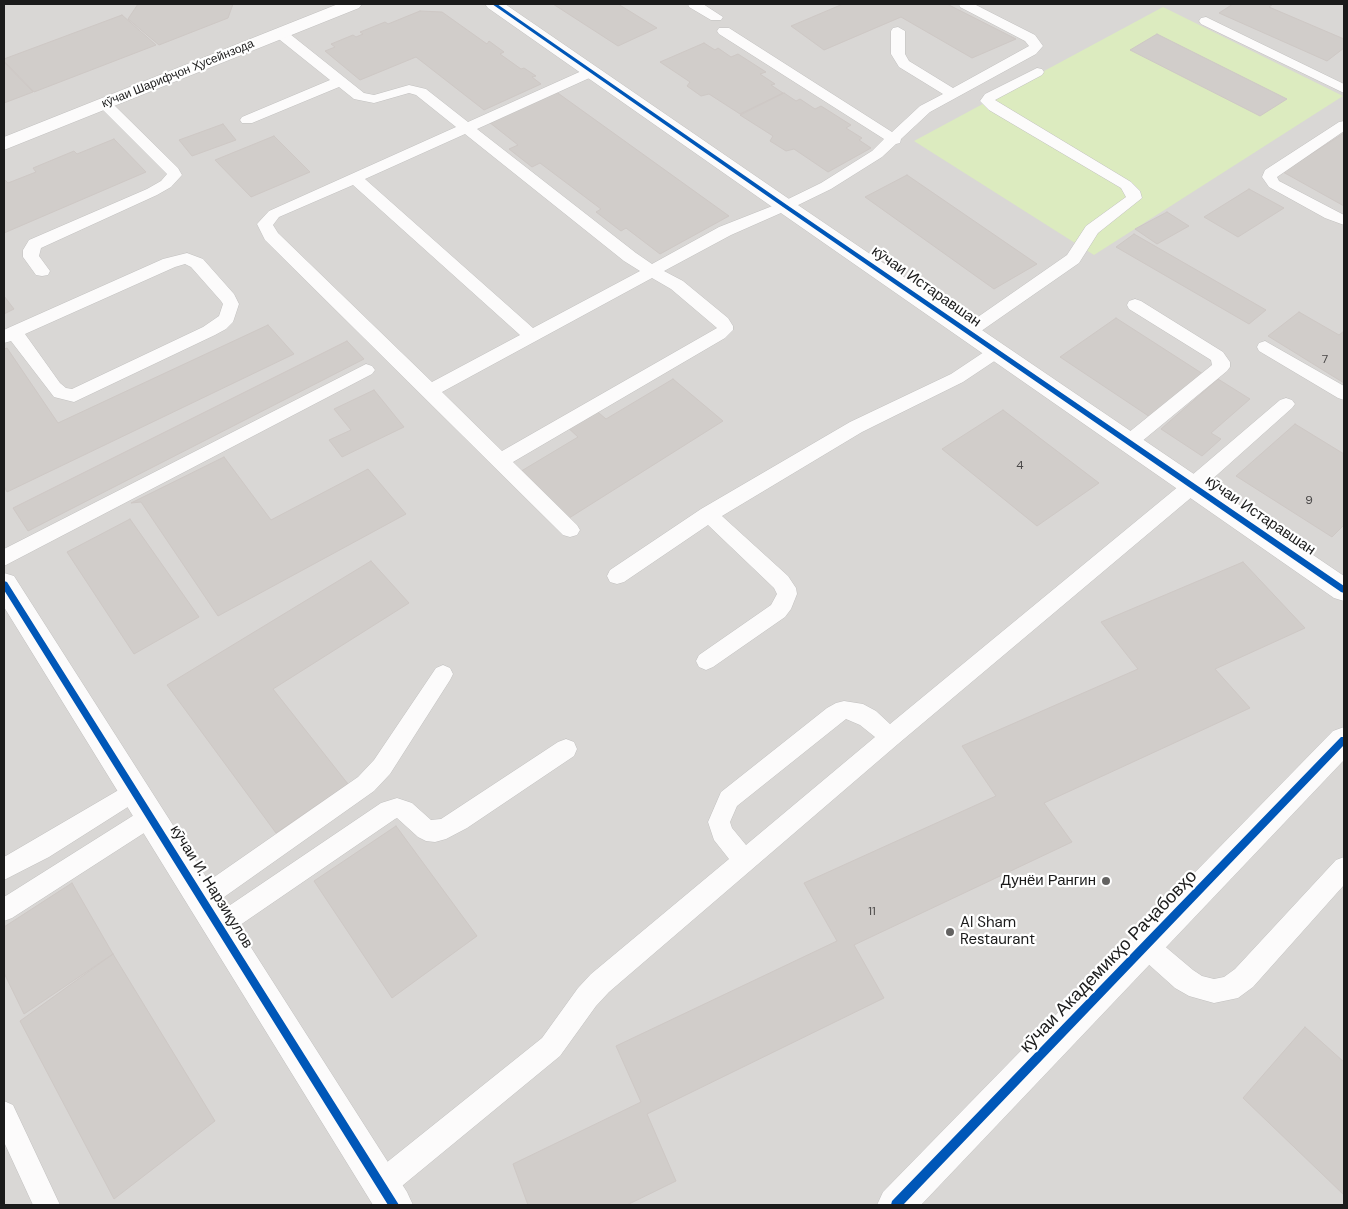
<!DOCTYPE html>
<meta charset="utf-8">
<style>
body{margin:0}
#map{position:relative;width:1348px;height:1209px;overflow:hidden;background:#eae7e4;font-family:"DM Sans",sans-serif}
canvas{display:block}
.frame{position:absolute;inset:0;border:5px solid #1b1b1b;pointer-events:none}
</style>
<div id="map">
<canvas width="1348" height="1209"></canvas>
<div class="frame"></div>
</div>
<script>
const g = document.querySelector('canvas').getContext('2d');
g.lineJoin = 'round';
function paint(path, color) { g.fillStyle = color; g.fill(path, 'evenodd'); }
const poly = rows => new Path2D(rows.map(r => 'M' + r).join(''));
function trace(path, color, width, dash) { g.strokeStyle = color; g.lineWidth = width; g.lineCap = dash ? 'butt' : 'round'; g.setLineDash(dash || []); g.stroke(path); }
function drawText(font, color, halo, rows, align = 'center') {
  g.font = font + ' "DM Sans",sans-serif'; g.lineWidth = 4.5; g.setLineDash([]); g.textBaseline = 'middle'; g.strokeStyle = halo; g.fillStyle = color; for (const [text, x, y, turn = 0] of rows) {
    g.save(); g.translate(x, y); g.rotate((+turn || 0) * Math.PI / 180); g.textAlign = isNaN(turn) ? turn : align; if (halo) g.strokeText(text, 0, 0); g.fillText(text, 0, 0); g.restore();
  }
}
paint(poly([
 [4,4,1344,4,1344,1205,4,1205]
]), '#d9d7d5');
paint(poly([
 [1163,7,1343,96,1094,255,914,141]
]), '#dcebbf');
const building = poly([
 [138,4,233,4,228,18,159,45,128,19,138,4],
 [553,4,618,4,657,28,618,46,553,4],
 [843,4,947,4,1016,39,972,58,901,17,824,50,791,26,843,4],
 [1233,4,1273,4,1269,7,1344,39,1344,48,1327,61,1219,13,1233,4],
 [420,11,442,12,487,44,489,41,504,52,500,54,521,69,524,68,536,76,532,77,541,84,484,110,416,57,360,80,325,51,335,47,331,44,353,35,356,37,363,34,360,32,385,22,388,24,420,11],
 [122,15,156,45,34,92,4,61,4,59,122,15],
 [1157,34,1287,99,1260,116,1130,50,1157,34],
 [704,43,715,50,718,48,731,57,738,54,766,72,760,74,775,84,771,85,783,93,740,114,709,94,701,96,687,86,690,82,660,62,704,43],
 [4,62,33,92,4,103,4,62],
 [555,91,729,216,660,254,626,228,621,231,596,212,601,209,540,163,532,167,509,149,518,145,489,122,555,91],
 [784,93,796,101,800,99,815,109,821,106,851,125,846,128,862,138,859,140,871,148,828,172,794,149,786,151,770,141,773,136,740,115,784,93],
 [223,124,236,140,192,156,179,140,223,124],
 [1344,133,1344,206,1283,172,1344,133],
 [274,136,310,172,251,197,215,160,274,136],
 [114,139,146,172,4,233,4,179,8,183,36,172,33,168,74,151,77,154,114,139],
 [907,175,1037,264,994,289,865,197,907,175],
 [1249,189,1284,208,1238,237,1204,217,1249,189],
 [1167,212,1189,226,1157,244,1135,229,1167,212],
 [1134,234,1266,310,1249,324,1116,247,1134,234],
 [4,296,14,309,4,314,4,296],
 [1299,312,1339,335,1344,331,1344,383,1268,336,1299,312],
 [1116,318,1203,374,1150,417,1060,357,1116,318],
 [268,325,294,354,7,492,4,486,4,349,7,348,58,423,268,325],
 [347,341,364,359,28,531,13,508,347,341],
 [673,379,723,421,566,520,518,473,578,437,565,425,593,408,606,419,673,379],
 [1218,379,1250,399,1211,433,1221,439,1202,456,1161,429,1218,379],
 [374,390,404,427,342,457,329,440,351,430,334,409,374,390],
 [1003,410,1099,483,1037,526,942,449,1003,410],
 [1295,424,1344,454,1344,525,1332,537,1236,476,1295,424],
 [224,457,271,520,368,469,406,514,218,616,141,502,131,503,224,457],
 [130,519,199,617,134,654,67,552,130,519],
 [371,561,409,603,273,689,348,784,276,833,167,685,371,561],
 [1243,562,1305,628,1215,669,1250,708,1044,803,1072,842,854,945,884,998,647,1114,676,1181,627,1205,528,1205,513,1164,641,1102,616,1046,837,941,804,883,996,796,962,746,1138,669,1101,622,1243,562],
 [396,826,477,936,392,998,314,881,396,826],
 [72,883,113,954,24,1014,4,973,4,927,72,883],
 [113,954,215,1121,114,1199,20,1021,113,954],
 [1305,1027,1344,1062,1344,1195,1243,1098,1305,1027]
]);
paint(building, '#d1cdca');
trace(building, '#cec8c5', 1);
const service = poly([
 [688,4,703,4,723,17,721,20,711,20,689,7,688,4],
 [959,4,974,4,1035,35,1043,46,1036,54,930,112,901,139,900,143,896,144,882,157,831,189,790,209,731,235,664,271,683,281,728,318,733,326,733,330,725,338,513,462,577,525,580,530,577,535,570,537,563,535,265,240,257,224,269,211,456,127,416,95,409,93,374,103,354,99,339,87,252,123,242,123,240,120,242,117,330,80,275,36,273,33,275,30,285,30,364,93,374,95,409,85,426,89,468,122,586,69,596,69,598,72,596,75,477,129,636,253,652,264,719,227,780,203,821,183,872,151,884,139,719,34,717,31,719,28,729,28,892,132,920,106,943,94,899,67,891,54,891,31,893,28,898,27,905,31,905,54,909,61,953,88,1029,46,1025,41,960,7,959,4],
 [465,134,624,261,640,271,533,328,365,179,465,134],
 [353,185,520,335,432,382,278,233,273,225,279,217,353,185],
 [652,278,671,289,717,328,502,451,442,392,652,278],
 [1206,17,1344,84,1344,93,1201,24,1199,21,1201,18,1206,17],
 [1037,68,1042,69,1044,72,1042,75,995,100,1131,182,1140,191,1142,198,1098,233,1079,263,974,336,968,338,962,336,960,332,962,328,1067,255,1086,226,1126,197,1121,188,989,110,980,101,985,94,1037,68],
 [105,100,110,101,178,168,182,175,171,187,157,195,41,248,39,256,50,271,48,275,42,276,36,275,23,257,23,250,29,240,147,189,161,181,167,174,100,107,98,104,105,100],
 [1344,121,1344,131,1277,177,1279,181,1344,215,1344,225,1325,218,1269,187,1262,177,1265,170,1339,122,1344,121],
 [187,253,203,259,234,294,239,304,233,322,226,329,215,335,74,402,54,397,11,341,4,343,4,330,8,328,163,259,187,253],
 [185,264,191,267,221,301,223,304,219,316,203,327,72,389,66,388,60,383,25,334,175,267,185,264],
 [1135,299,1141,301,1223,352,1230,362,1230,367,1227,371,1135,447,1129,449,1123,447,1120,442,1123,437,1212,365,1211,360,1129,309,1127,305,1129,301,1135,299],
 [1265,341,1344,386,1344,400,1338,398,1259,351,1257,347,1259,343,1265,341],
 [996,346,1002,348,1005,352,1002,356,963,382,862,432,722,516,788,576,796,588,797,594,791,609,785,617,713,667,706,670,699,667,696,661,699,655,771,605,777,594,774,588,708,525,624,582,617,584,610,582,607,576,610,570,701,509,850,422,951,374,990,348,996,346],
 [366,364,372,366,375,370,372,374,4,566,4,549,366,364],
 [1286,398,1292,400,1295,404,1292,408,1199,491,898,744,609,992,596,1006,560,1056,391,1195,381,1198,371,1195,368,1185,371,1175,542,1038,578,988,591,974,729,859,714,840,708,822,721,792,827,708,836,703,844,701,863,704,876,711,890,724,1185,481,1280,400,1286,398],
 [846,719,860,725,875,737,746,845,732,828,730,822,737,806,846,719],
 [443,665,450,668,453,674,450,680,390,774,374,791,210,907,202,910,194,907,190,899,194,891,358,777,374,760,436,668,443,665],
 [566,739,574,742,577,749,574,756,467,828,446,839,435,842,426,841,418,837,397,818,395,819,227,934,219,938,211,934,207,926,211,918,381,803,397,798,412,803,431,820,441,819,558,742,566,739],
 [134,781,142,784,145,791,142,798,49,857,4,880,4,857,134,781],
 [150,807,158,810,161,817,158,824,12,918,4,921,4,897,142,810,150,807],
 [1344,857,1344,885,1253,987,1238,998,1214,1003,1189,996,1175,988,1137,954,1134,946,1137,938,1146,934,1155,938,1193,970,1202,976,1214,979,1224,977,1235,969,1336,860,1344,857],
 [4,1101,13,1105,60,1205,33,1205,4,1142,4,1101]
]);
const minor = poly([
 [338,4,362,4,359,8,4,150,4,137,338,4],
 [485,4,505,4,792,201,1344,576,1344,601,1334,598,778,211,488,8,485,4],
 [4,573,14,576,407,1192,413,1205,373,1205,4,607,4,573]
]);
const tertiary = poly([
 [1344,727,1344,760,921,1205,877,1205,883,1192,1333,731,1344,727]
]);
trace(service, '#c2c1c0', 1);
trace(minor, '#c2c1c0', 1);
trace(tertiary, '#c2c1c0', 1);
paint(service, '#fcfbfb');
paint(minor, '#fcfbfb');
paint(tertiary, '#fcfbfb');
paint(poly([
 [492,4,497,4,787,205,1344,586,1344,593,1341,592,783,207,492,4],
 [4,581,7,582,399,1205,388,1205,4,590,4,581],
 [1341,737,1344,737,1344,745,903,1205,891,1205,892,1201,1341,737]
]), '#0057b8');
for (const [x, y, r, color] of [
 [1106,881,5,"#636261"],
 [950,932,5,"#636261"]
]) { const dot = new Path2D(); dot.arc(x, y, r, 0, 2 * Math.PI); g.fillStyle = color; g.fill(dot); trace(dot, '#fff', 2); }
drawText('12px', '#1b1b1b', '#fff', [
 ["кӯчаи Шарифҷон Ҳусейнзода",178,74,-22]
]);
drawText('12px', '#4a4848', null, [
 ["7",1325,360],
 ["4",1020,466],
 ["9",1309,501],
 ["11",872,912]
]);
drawText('15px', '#1b1b1b', '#fff', [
 ["кӯчаи Истаравшан",926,287,35],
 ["кӯчаи Истаравшан",1260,516,34],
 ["кӯчаи И. Нарзиқулов",211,887,58]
]);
drawText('15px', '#1b1b1b', '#fff', [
 ["Дунёи Рангин",1096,881],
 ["Al Sham",960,923,"left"],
 ["Restaurant",960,940,"left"]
], 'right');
drawText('18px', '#1b1b1b', '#fff', [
 ["кӯчаи Академикҳо Раҷабовҳо",1109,962,-46]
]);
</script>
